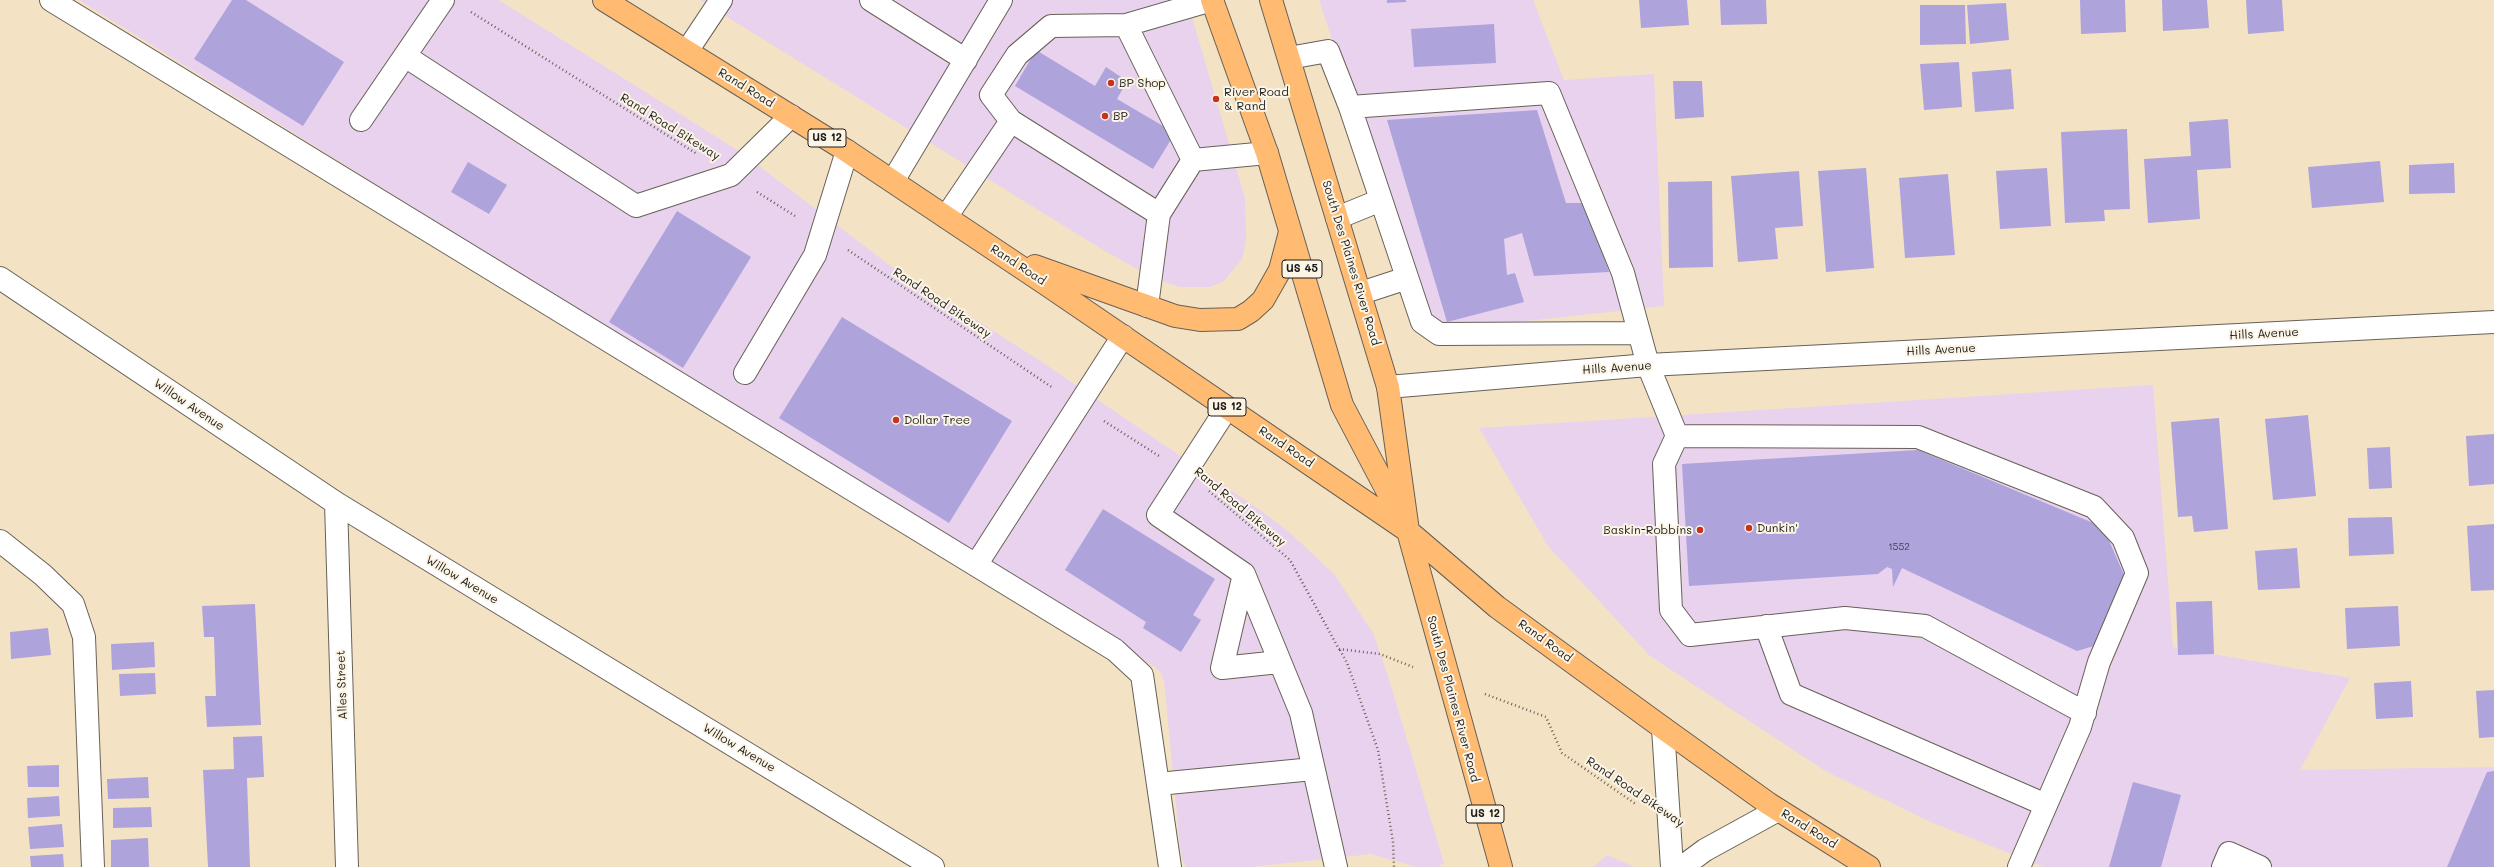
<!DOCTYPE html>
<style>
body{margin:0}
canvas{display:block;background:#f4e2c5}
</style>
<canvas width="2494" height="867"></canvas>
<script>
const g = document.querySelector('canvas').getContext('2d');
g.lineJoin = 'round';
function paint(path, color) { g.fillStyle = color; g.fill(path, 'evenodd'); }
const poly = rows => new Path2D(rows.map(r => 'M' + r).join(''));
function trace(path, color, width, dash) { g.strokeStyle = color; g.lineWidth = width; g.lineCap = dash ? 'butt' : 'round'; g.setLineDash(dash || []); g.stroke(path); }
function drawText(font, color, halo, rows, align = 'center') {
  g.font = font + ' Mali,sans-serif'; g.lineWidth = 4; g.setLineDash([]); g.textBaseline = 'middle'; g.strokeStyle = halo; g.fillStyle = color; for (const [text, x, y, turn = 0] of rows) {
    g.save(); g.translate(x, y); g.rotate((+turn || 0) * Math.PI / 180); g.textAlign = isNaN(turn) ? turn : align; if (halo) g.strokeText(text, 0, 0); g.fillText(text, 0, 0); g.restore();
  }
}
paint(poly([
 [79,0,499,0,742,153,888,264,1042,362,1263,512,1289,532,1334,574,1373,633,1388,676,1444,863,1438,867,1416,867,1371,854,1251,867,1186,867,1182,859,1180,846,1164,681,1161,673,1155,667],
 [700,0,1187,0,1245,198,1246,241,1242,259,1224,281,1210,287,1180,287,1155,279,1098,247],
 [1319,0,1533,0,1564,80,1654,74,1664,306,1444,330,1424,317],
 [2153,385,2173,647,2350,678,2300,770,2494,767,2494,867,2044,867,1933,823,1827,772,1650,656,1548,546,1479,428],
 [1607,855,1635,867,1593,867]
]), '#e8d2ee');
paint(poly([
 [232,0,246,0,344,62,303,126,194,59],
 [1387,0,1406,0,1406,2,1387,3],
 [1639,0,1687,0,1689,25,1641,28],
 [1720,0,1766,0,1767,24,1721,25],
 [2080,0,2125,0,2126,32,2081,34],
 [2162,0,2207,0,2209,28,2163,31],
 [2246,0,2282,0,2284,31,2248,34],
 [2006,3,2009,40,1970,44,1967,5],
 [1920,5,1965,5,1966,44,1920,45],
 [1494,24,1496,63,1414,67,1411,29],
 [1036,50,1095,86,1106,67,1127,81,1117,99,1175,133,1153,169,1015,86],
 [1959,62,1962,107,1924,110,1920,64],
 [2011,69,2014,109,1975,112,1972,72],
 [1673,81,1702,81,1704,117,1675,119],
 [1537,110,1566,203,1587,203,1609,272,1534,276,1522,233,1504,239,1507,275,1515,273,1524,302,1447,322,1387,120],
 [2228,119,2231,168,2197,170,2200,219,2148,223,2144,159,2191,156,2189,122],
 [2127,129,2130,209,2104,210,2105,221,2065,223,2061,132],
 [2380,161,2384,202,2312,208,2308,167],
 [468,162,507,185,489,214,451,192],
 [2454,163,2455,193,2409,194,2409,165],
 [1866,168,1874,268,1826,272,1818,171],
 [2047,168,2051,226,2000,229,1996,171],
 [1799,171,1803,226,1775,228,1778,259,1738,262,1731,176],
 [1948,174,1955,255,1905,258,1899,178],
 [1712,181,1713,267,1669,268,1668,182],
 [677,211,751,257,683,368,609,322],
 [842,317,1012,421,949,523,779,418],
 [2308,415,2316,496,2273,500,2265,419],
 [2219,418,2228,529,2194,532,2192,516,2178,517,2171,422],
 [2494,434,2494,484,2469,486,2466,436],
 [2390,447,2392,488,2369,489,2367,448],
 [1918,450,2103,527,2125,577,2094,646,2077,651,1902,568,1893,587,1892,569,1887,567,1878,574,1689,586,1682,464],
 [1103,509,1215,579,1193,615,1201,620,1181,652,1143,628,1146,622,1065,570],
 [2392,517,2394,554,2349,556,2348,518],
 [2494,524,2494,590,2471,591,2467,526],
 [2297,548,2300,588,2258,590,2255,551],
 [2212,601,2214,654,2178,655,2176,602],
 [255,604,261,725,207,727,205,696,216,696,214,637,204,637,202,606],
 [2398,606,2400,646,2347,649,2345,608],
 [48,628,51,655,11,659,10,632],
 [154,642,155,667,112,670,111,644],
 [155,673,156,694,120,696,119,674],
 [2411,681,2413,717,2376,719,2374,683],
 [2494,690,2494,737,2479,738,2476,691],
 [262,736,264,777,247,778,250,867,208,867,203,770,234,769,233,737],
 [59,765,59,787,28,787,27,766],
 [2494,771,2494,867,2447,867,2487,772],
 [148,777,149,798,108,799,107,779],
 [2133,782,2181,795,2161,867,2109,867],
 [59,796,60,816,28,818,27,798],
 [151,807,152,827,113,828,113,808],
 [62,824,64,847,30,849,28,827],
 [148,838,149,867,111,867,111,840],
 [63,854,64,867,31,867,30,856]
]), '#afa3dc');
const minor = poly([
 [51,0,1115,650,1142,675,1170,867],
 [871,0,966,60],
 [687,51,721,0],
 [405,56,636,206,731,175,791,116],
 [1289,58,1328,51,1350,107,1549,93,1623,273,1648,365,1677,436,1918,437,2094,507,2123,538,2137,573,2099,662,2080,727,2019,867],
 [1350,107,1422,322,1439,334,1639,333],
 [361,120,443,0],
 [1011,121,991,95,1017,55,1051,26,1126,25],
 [1193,160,1267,153],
 [893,181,1001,0],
 [946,217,1011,121,1159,214,1193,160,1126,25,1212,0],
 [1337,218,1381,200],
 [0,278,336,503,933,867],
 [1361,293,1407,278],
 [1147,306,1159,214],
 [745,373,815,255,847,151],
 [1388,387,1648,365,2494,322],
 [1227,408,1158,515,1244,574,1301,713,1336,867],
 [1677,436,1664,464,1671,610,1690,635,1845,618,1925,626,2085,713],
 [336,503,347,867],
 [0,541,43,575,73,604,84,637,93,867],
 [976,565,1123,336],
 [1244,574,1222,668,1279,662],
 [1766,626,1791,694,2046,805],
 [1663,728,1672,867],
 [1158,784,1313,769],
 [1682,867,1705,850,1778,810],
 [2223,867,2229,853,2260,867]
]);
const major = poly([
 [604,0,847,151,1046,284,1408,531,1497,607,1663,728,1769,804,1869,867],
 [1212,0,1267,153,1342,405,1401,517],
 [1271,0,1388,387,1408,531,1501,867],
 [1035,266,1175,316,1200,320,1238,319,1251,311,1263,300,1271,286,1280,270,1290,232]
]);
trace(minor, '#686157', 24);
trace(major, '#686157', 24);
trace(poly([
 [471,12,697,154],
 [757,192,795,216],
 [848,250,1053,388],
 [1104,421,1159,456],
 [1209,491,1290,560,1339,649,1380,654,1413,667],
 [1340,650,1347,663,1378,750,1393,842,1394,867],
 [1485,694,1546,717,1562,753,1637,805]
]), '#686157', 2.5, [1, 3]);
trace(minor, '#fff', 22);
trace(major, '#ffbb71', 22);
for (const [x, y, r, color] of [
 [1111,83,4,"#c8321e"],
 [1216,99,4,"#c8321e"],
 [1105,116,4,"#c8321e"],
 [896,420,4,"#c8321e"],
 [1749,528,4,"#c8321e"],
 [1700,530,4,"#c8321e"]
]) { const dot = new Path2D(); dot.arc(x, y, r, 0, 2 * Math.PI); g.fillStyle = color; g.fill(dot); trace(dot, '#fcf5e5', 1.5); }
drawText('10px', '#413e4c', null, [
 ["1552",1899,547]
]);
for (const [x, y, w] of [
 [827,138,38],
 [1302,269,40],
 [1227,407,38],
 [1485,814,38]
]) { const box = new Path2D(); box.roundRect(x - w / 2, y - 9, w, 18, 3); g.fillStyle = '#fcf5e5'; g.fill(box); trace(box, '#1c1c1c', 1); }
drawText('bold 11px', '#1c1c1c', null, [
 ["US 12",827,138],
 ["US 45",1302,269],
 ["US 12",1227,407],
 ["US 12",1485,814]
]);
drawText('12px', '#1c1c1c', '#fcf5e5', [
 ["BP Shop",1119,83],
 ["River Road",1224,92],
 ["& Rand",1224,106],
 ["BP",1113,116],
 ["Dollar Tree",904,420],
 ["Dunkin'",1757,528],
 ["Baskin-Robbins",1692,530,"right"]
], 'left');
drawText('12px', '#1c1c1c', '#fcf5e5', [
 ["Rand Road",746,88,32],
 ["Rand Road Bikeway",670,127,32],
 ["South Des Plaines River Road",1351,263,73],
 ["Rand Road",1018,265,33],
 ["Rand Road Bikeway",942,303,34],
 ["Hills Avenue",2264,334,-3],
 ["Hills Avenue",1941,350,-3],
 ["Hills Avenue",1617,368,-4],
 ["Willow Avenue",189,405,34],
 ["Rand Road",1286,447,34],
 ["Rand Road Bikeway",1240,507,40],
 ["Willow Avenue",462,580,31],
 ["Rand Road",1545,641,36],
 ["Alles Street",342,685,-92],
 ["South Des Plaines River Road",1453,699,75],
 ["Willow Avenue",739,748,31],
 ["Rand Road Bikeway",1635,792,34],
 ["Rand Road",1809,829,32]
]);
</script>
